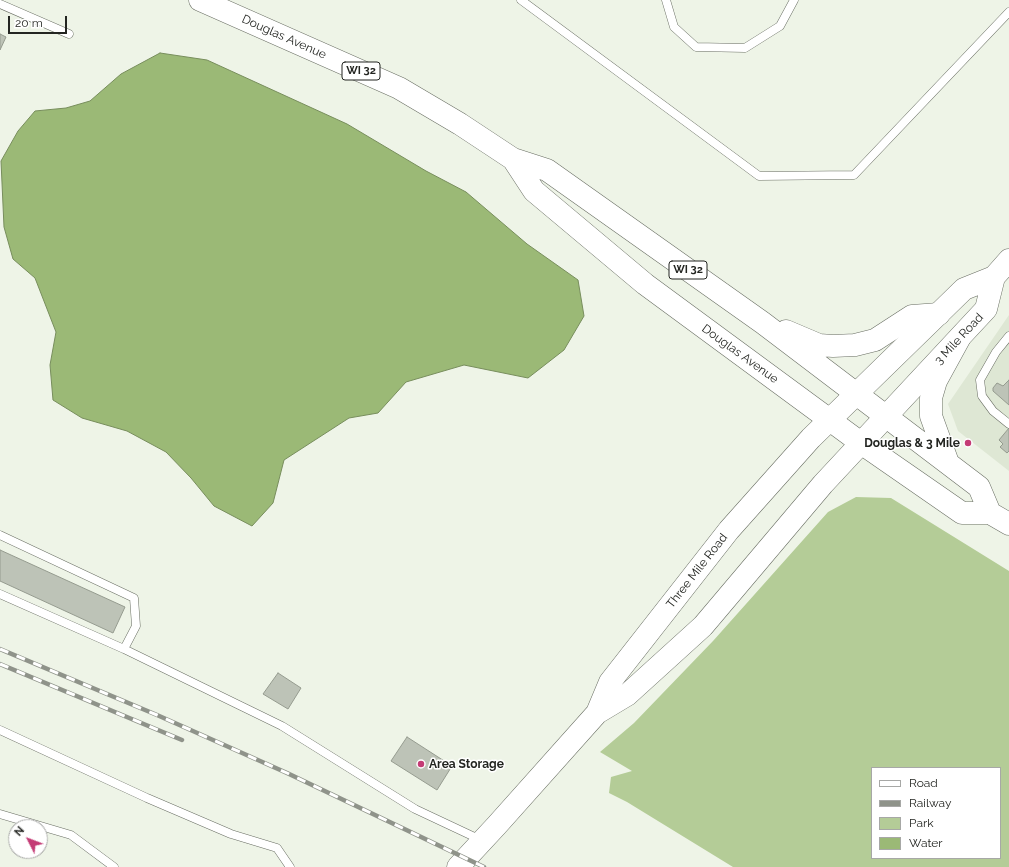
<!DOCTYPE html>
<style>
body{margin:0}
#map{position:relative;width:1009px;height:867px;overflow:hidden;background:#eef4e7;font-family:Raleway,sans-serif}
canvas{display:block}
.legend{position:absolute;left:871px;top:767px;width:130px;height:92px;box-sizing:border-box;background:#fff;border:1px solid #a7a8a6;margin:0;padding:5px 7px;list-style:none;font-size:12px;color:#232521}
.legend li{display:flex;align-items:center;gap:8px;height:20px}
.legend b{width:20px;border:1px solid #a7a8a6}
.north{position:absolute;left:8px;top:819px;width:40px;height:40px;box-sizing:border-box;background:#fff;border:1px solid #a7a8a6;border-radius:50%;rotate:312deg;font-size:11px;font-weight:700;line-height:16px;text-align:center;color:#232521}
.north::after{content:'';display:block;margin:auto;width:14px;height:18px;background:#c43b75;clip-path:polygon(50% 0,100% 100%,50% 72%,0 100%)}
.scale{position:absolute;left:8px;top:16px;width:59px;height:18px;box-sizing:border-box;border:2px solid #232521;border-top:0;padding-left:5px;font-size:12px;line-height:14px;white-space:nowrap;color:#232521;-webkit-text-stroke:3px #fff;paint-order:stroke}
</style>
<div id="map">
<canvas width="1009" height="867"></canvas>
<ul class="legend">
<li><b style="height:5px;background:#fff"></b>Road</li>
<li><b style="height:5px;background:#8f938a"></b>Railway</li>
<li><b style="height:11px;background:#b4cc97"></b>Park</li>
<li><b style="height:11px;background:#9bb976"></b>Water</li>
</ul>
<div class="north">N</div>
<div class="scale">20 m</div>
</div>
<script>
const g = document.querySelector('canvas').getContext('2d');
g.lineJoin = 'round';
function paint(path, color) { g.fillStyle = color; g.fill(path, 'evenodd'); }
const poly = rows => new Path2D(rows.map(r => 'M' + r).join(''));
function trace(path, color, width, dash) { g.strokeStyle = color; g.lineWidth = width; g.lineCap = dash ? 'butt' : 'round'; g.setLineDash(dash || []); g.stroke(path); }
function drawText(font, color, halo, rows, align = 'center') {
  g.font = font + ' Raleway,sans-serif'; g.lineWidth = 3; g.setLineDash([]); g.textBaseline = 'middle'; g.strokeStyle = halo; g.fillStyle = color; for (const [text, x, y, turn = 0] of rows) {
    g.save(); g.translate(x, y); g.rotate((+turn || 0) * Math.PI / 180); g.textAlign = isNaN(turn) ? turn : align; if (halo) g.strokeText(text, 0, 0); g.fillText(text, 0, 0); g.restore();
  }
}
paint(poly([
 [1009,315,1009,471,958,431,948,404]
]), '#dee7d4');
paint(poly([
 [856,497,891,498,1009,571,1009,867,733,867,627,802,609,793,611,777,632,771,600,752,634,723,713,641,828,512],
 [872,768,1000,768,1000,858,872,858]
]), '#b4cc97');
const water = poly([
 [160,53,207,60,347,124,426,171,466,192,527,244,578,280,584,316,564,350,528,378,464,365,406,382,378,413,349,418,284,460,273,503,252,526,214,506,191,478,166,452,127,431,82,418,53,400,50,365,56,332,35,278,13,259,4,227,1,161,18,131,35,111,66,108,90,101,121,74,160,53]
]);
paint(water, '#9bb976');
trace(water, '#778d5c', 1);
const building = poly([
 [0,34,6,37,0,50,0,34],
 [1009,380,1009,405,993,391,993,388,997,383,1003,386,1009,380],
 [1009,428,1009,451,1007,453,1000,447,1003,444,999,440,1009,428],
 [0,550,125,607,113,633,0,581,0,550],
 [278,673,301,688,288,709,263,694,278,673],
 [407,737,452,766,437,790,391,761,407,737]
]);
paint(building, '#bdc3b7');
trace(building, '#959b8f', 1);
const lane = poly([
 [521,0,759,176,854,175,1009,12],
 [666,0,674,27,696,47,745,48,780,26,794,0],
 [0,4,69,34],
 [1009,336,996,352,980,380,982,396,993,411,1009,424],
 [0,535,134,598,136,626,124,649,0,594],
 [124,649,282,726,415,809,481,840],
 [0,730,147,798,231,834,277,848,290,867],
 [0,814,71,835,114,867]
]);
const secondary = poly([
 [597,713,610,682,729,530,811,438,964,289,994,277,1009,260],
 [458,867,497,825,597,713,627,695,703,626,823,484,986,309,994,277]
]);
const primary = poly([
 [200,0,399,88,460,124,513,159,547,170,763,323,979,487,990,513],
 [513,159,534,191,645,284,861,443,962,513,990,513,1009,524],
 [786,331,819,345,833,346,855,345,875,340,912,316,939,314],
 [948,463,931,416,931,398,936,381,959,339]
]);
trace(lane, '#696e63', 9);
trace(secondary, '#696e63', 23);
trace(primary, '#696e63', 23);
trace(lane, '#fff', 8);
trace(secondary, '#fff', 22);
trace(primary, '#fff', 22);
const rail = poly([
 [0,649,157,715,287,773,484,867],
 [0,664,182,740]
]);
trace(rail, '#8f938a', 4.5);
trace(rail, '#fff', 3, [9]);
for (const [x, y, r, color] of [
 [968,443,4,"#c43b75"],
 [421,764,4,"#c43b75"]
]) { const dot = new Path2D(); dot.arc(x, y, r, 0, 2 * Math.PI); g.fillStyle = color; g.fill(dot); trace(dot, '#fff', 1.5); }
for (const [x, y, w] of [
 [361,71,38],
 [688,270,38]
]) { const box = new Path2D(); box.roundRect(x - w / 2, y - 9, w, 18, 3); g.fillStyle = '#fff'; g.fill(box); trace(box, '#232521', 1); }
drawText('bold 11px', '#232521', null, [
 ["WI 32",361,71],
 ["WI 32",688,270]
]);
drawText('12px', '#232521', '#fff', [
 ["Douglas Avenue",284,37,24],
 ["3 Mile Road",959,339,-47],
 ["Douglas Avenue",740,354,36],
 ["Three Mile Road",697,571,-52]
]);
drawText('bold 12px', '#232521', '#fff', [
 ["Douglas & 3 Mile",960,443],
 ["Area Storage",429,764,"left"]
], 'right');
</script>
